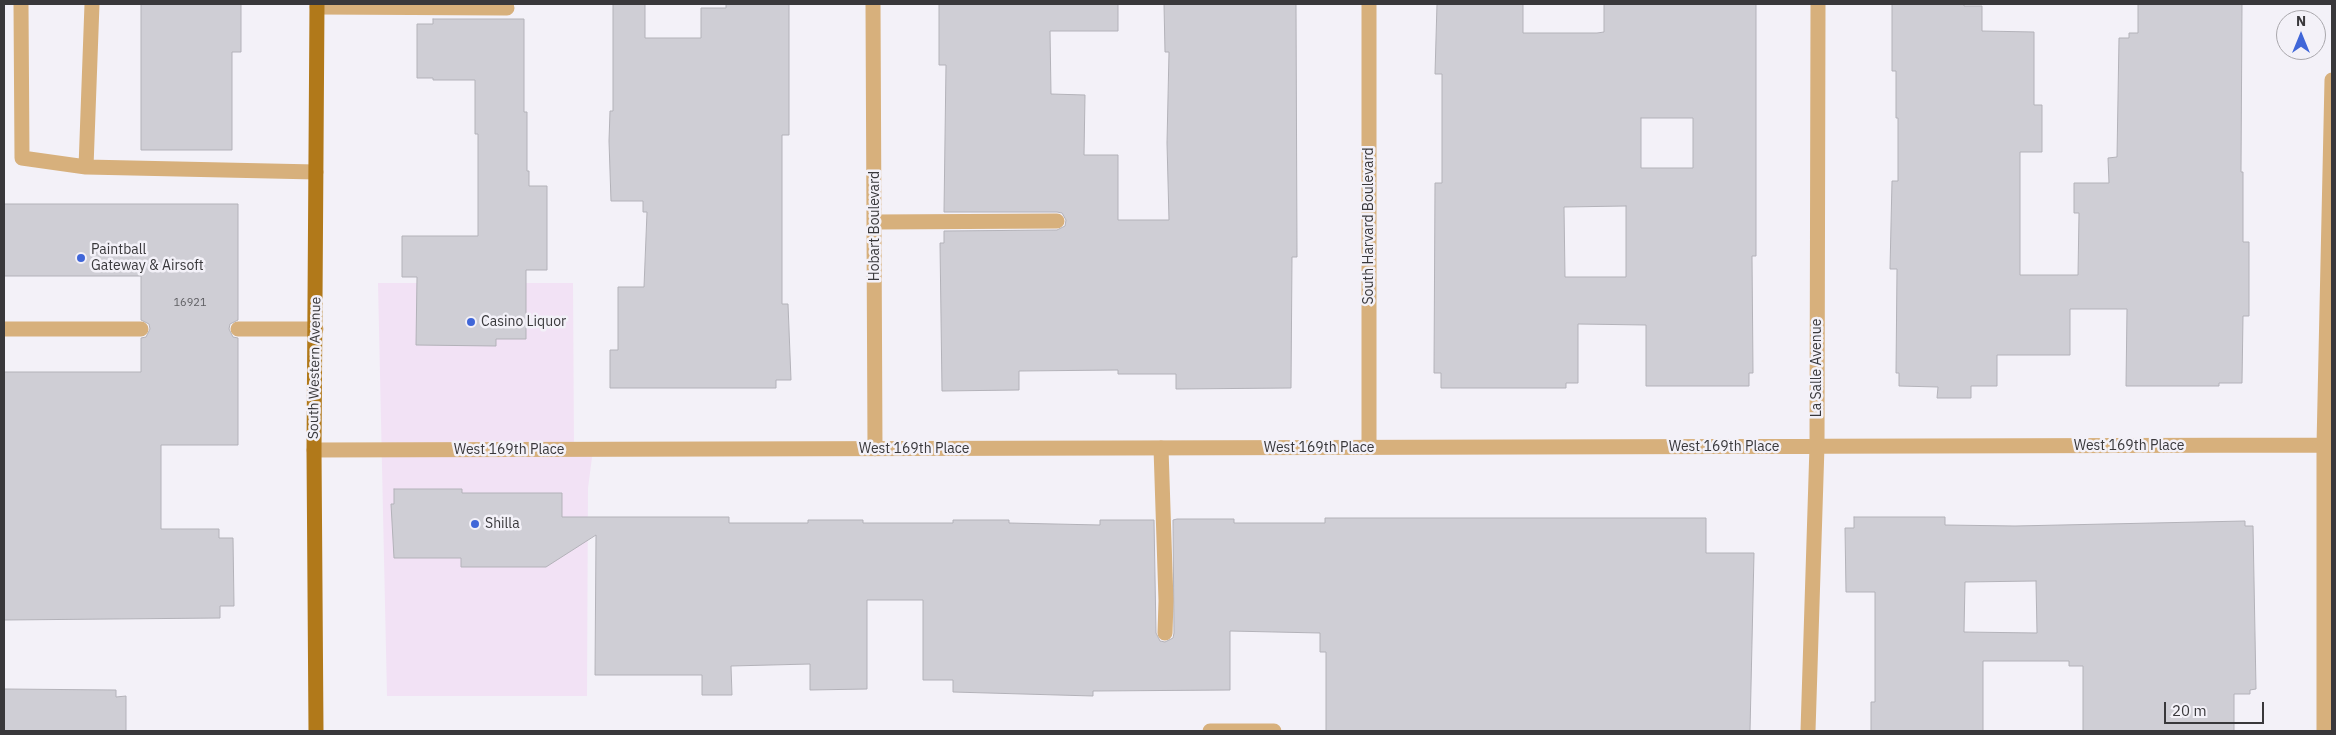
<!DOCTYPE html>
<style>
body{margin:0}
#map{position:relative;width:2336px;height:735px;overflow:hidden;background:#f3f1f8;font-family:"IBM Plex Sans",sans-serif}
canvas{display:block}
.frame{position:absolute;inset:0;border:5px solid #39383b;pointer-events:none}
.north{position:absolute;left:2276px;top:10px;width:50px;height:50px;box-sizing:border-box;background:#f3f1f8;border:1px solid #a9a7ac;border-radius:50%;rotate:0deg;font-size:14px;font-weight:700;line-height:20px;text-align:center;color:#39383b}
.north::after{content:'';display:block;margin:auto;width:18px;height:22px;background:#4066d8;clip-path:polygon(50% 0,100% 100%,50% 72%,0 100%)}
.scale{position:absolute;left:2164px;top:702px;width:100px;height:22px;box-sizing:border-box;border:2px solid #39383b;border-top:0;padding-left:6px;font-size:15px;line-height:18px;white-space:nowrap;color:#39383b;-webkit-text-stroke:4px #f3f1f8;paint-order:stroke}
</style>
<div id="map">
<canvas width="2336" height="735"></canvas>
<div class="frame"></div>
<div class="north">N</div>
<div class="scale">20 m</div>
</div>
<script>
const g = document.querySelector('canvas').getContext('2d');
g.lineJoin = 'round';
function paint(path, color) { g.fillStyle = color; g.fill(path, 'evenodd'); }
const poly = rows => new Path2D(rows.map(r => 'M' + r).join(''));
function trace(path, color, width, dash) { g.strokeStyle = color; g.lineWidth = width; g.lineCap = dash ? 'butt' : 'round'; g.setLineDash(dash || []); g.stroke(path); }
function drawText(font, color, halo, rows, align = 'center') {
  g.font = font + ' "IBM Plex Sans",sans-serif'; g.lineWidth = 5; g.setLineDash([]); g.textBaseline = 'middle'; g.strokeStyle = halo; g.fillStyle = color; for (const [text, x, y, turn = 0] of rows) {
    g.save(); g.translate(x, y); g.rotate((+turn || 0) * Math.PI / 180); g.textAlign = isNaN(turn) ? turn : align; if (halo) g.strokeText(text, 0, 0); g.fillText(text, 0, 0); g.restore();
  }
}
paint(poly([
 [378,283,573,283,574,449,593,450,588,488,587,696,387,696]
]), '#f2e2f5');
const building = poly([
 [141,4,241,4,241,52,232,52,232,150,141,150,141,4],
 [613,4,645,4,645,38,701,38,701,8,726,8,726,4,789,4,789,135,782,135,782,304,788,304,791,380,776,380,776,388,610,388,610,350,618,350,618,287,644,287,647,212,643,212,643,201,611,201,609,141,610,111,613,111,613,4],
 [939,4,1118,4,1118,31,1050,31,1051,94,1085,95,1084,155,1118,155,1118,220,1169,220,1167,143,1169,52,1165,52,1164,4,1296,4,1297,257,1292,257,1291,388,1176,389,1176,374,1118,374,1118,370,1019,371,1019,390,942,391,940,243,944,243,944,231,1057,230,1065,226,1066,220,1062,213,1057,212,944,212,946,65,939,65,939,4],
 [1437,4,1523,4,1523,33,1597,33,1604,32,1604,4,1756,4,1756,256,1752,256,1753,373,1749,373,1749,386,1646,386,1646,325,1578,324,1578,383,1566,383,1566,388,1441,388,1441,373,1434,373,1435,183,1442,183,1442,74,1435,74,1437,4],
 [1641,118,1693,118,1693,168,1641,168,1641,118],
 [1626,206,1626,277,1565,277,1564,207,1626,206],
 [1892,4,1964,4,1964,6,1982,6,1982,31,2034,32,2034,105,2042,105,2042,152,2020,152,2020,275,2078,275,2079,213,2074,213,2074,183,2109,183,2108,158,2117,157,2119,38,2129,38,2129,33,2138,33,2138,4,2242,4,2241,172,2243,172,2243,242,2249,242,2249,316,2243,316,2242,383,2219,383,2219,386,2126,386,2127,309,2070,309,2070,355,1997,355,1997,386,1971,386,1971,398,1937,398,1938,387,1899,386,1899,373,1896,373,1897,269,1890,269,1892,181,1898,181,1898,118,1896,118,1896,71,1892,71,1892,4],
 [433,19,524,19,524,112,527,112,527,171,529,171,529,186,547,186,547,270,526,270,526,339,496,339,496,346,416,345,417,277,402,277,402,236,478,236,478,134,475,134,475,80,433,80,433,78,417,78,417,24,433,24,433,19],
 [4,204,238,204,238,320,230,324,229,329,233,337,238,338,238,445,161,445,161,529,219,529,219,538,233,538,234,606,220,606,220,618,4,620,4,372,141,372,141,338,146,337,150,329,149,324,141,320,141,276,4,276,4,204],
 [394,489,462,489,462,493,562,493,562,517,729,517,729,523,808,523,808,520,863,520,863,523,953,523,953,520,1009,520,1009,523,1100,525,1100,520,1154,520,1156,633,1160,641,1165,642,1173,638,1174,633,1173,520,1177,519,1234,519,1234,523,1325,523,1325,518,1706,518,1706,553,1754,553,1750,731,1326,731,1326,652,1320,652,1320,633,1230,631,1230,690,1093,691,1093,696,953,692,953,680,923,680,923,600,867,600,867,689,810,690,810,664,731,666,732,695,702,695,702,675,595,675,596,535,546,567,461,567,461,558,394,558,391,504,394,504,394,489],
 [1854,517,1945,517,1945,525,2015,526,2245,521,2245,526,2253,526,2256,689,2250,690,2250,694,2234,694,2234,731,2083,731,2083,666,2069,666,2069,661,1983,661,1983,731,1871,731,1871,702,1875,702,1875,592,1846,592,1845,528,1854,528,1854,517],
 [2036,581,2037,633,1964,632,1965,582,2036,581],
 [4,689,116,690,116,697,126,696,126,731,4,731,4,689]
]);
paint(building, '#cfced5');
trace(building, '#b3b2b9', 1);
trace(poly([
 [21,4,22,158,86,167,316,172],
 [317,7,507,8],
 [86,167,92,4],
 [875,222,1057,221],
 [4,329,141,329],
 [238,329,316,329],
 [1161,448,1166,601,1165,633]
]), '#d7b07c', 15);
trace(poly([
 [873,4,875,449],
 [1369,4,1369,447],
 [314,450,2324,445],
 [1210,731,1274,731],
 [1808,731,1817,446,1818,4],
 [2324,731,2324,445,2332,80]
]), '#d7b07c', 15);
trace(poly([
 [316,731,314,450,317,4]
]), '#b1791a', 15);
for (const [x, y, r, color] of [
 [81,258,5,"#4066d8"],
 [471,322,5,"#4066d8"],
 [475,524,5,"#4066d8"]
]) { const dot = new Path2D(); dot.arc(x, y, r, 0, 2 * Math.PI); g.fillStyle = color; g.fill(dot); trace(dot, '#f3f1f8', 2); }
drawText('11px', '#5e5e62', null, [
 ["16921",190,303]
]);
drawText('14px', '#39383b', '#f3f1f8', [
 ["Hobart Boulevard",875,226,-90],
 ["South Harvard Boulevard",1369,226,-90],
 ["South Western Avenue",315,368,-89],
 ["La Salle Avenue",1817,368,-90],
 ["West 169th Place",2129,446],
 ["West 169th Place",1724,447],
 ["West 169th Place",1319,448],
 ["West 169th Place",914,449],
 ["West 169th Place",509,450]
]);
drawText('14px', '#39383b', '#f3f1f8', [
 ["Paintball",91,250],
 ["Gateway & Airsoft",91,266],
 ["Casino Liquor",481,322],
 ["Shilla",485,524]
], 'left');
</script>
